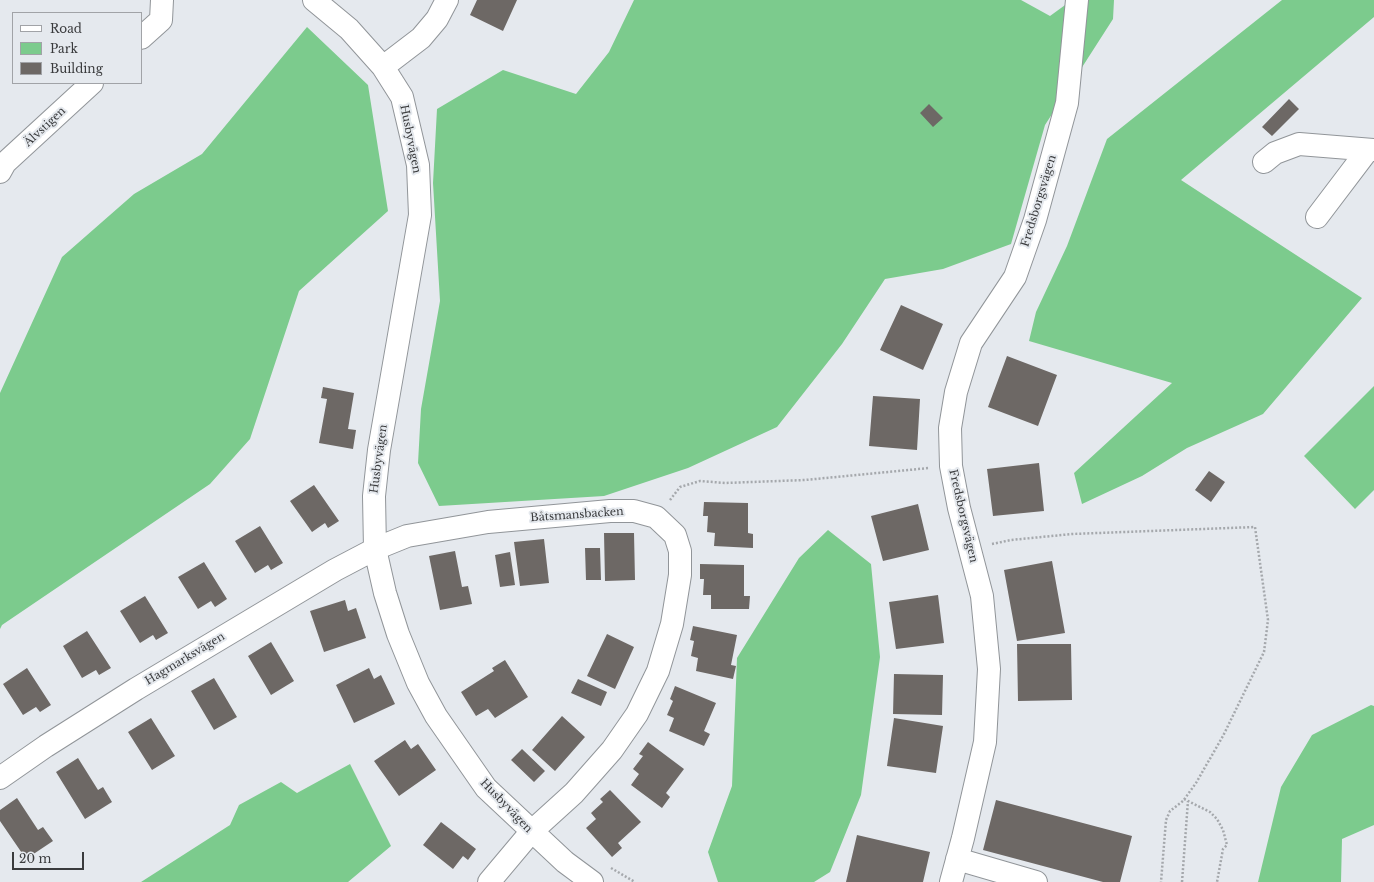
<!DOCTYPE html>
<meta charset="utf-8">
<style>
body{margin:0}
#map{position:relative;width:1374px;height:882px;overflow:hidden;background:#e5e9ee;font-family:"Libre Baskerville",serif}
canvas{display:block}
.legend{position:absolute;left:12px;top:12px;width:130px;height:72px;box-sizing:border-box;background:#e5e9ee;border:1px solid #a1a3a7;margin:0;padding:5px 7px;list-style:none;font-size:12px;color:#3a3b3d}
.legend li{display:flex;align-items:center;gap:8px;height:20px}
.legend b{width:20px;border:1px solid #a1a3a7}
.scale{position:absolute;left:12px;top:852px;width:72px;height:18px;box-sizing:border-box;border:2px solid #3a3b3d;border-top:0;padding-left:5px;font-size:12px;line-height:14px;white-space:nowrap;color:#3a3b3d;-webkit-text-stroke:3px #e5e9ee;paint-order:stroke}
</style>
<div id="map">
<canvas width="1374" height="882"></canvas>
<ul class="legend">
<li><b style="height:5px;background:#fff"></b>Road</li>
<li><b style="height:11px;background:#7ccb8d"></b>Park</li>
<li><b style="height:11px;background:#6d6865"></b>Building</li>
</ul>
<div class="scale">20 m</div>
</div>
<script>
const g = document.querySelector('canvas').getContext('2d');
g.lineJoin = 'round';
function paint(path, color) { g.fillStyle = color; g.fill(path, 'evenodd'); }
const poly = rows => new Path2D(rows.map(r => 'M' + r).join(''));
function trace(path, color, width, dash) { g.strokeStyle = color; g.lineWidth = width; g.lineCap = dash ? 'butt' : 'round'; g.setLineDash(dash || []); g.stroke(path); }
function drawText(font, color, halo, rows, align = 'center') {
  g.font = font + ' "Libre Baskerville",serif'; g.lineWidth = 4; g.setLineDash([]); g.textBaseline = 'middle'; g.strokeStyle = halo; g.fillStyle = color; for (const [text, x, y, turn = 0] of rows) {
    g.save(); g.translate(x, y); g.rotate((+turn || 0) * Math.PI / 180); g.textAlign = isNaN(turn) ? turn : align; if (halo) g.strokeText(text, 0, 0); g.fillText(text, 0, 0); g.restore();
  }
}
paint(poly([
 [634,0,1021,0,1050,16,1072,0,1114,0,1113,19,1045,125,1011,244,943,269,885,279,842,344,777,427,688,468,604,496,439,506,418,463,421,409,440,301,433,183,437,109,503,70,576,94,609,52],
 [1282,0,1374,0,1374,17,1181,180,1362,298,1263,414,1187,448,1142,476,1082,504,1074,473,1172,383,1029,341,1036,312,1067,246,1107,139],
 [307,27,368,85,388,211,299,291,250,439,210,484,2,625,0,629,0,393,62,257,134,194,202,154],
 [1374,386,1374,490,1355,509,1304,456],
 [828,530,871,564,880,657,861,795,830,872,814,882,718,882,708,852,732,786,737,658,799,558],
 [1371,705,1374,706,1374,825,1342,839,1341,882,1258,882,1281,787,1312,735],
 [350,764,391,846,348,882,141,882,230,825,239,805,281,782,297,793]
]), '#7ccb8d');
paint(poly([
 [477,0,517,0,503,31,470,15],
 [1289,99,1299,109,1272,136,1262,127],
 [929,104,943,118,933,127,920,113],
 [901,305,943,324,923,370,880,350],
 [1007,356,1057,375,1038,426,988,407],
 [323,387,354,393,348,429,356,430,353,449,319,443,327,399,321,398],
 [873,396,920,399,917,450,869,446],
 [1039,463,1044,511,993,516,987,469],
 [1209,471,1225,482,1211,502,1195,490],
 [314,485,339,521,328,528,325,523,312,532,290,501],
 [704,502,748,503,748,533,753,534,753,548,714,546,715,533,707,532,708,516,703,516],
 [918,504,929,550,883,561,871,516],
 [260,526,283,563,271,570,268,565,255,573,235,541],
 [604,533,634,533,635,580,605,581],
 [544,539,549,583,520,586,514,542],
 [585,548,600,548,601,580,586,580],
 [455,551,462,587,468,586,472,604,440,610,429,556],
 [510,552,515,585,500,587,495,555],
 [1052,561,1065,633,1017,641,1004,570],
 [204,562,227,599,215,607,211,601,198,609,178,577],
 [700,564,744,565,744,596,750,596,749,609,711,609,711,595,703,595,704,579,700,579],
 [938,595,944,643,896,649,889,602],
 [145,596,168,633,156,640,153,635,140,643,120,611],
 [345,600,348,611,356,608,366,638,324,652,310,611],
 [693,626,737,635,731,665,736,666,733,679,696,671,698,658,691,656,694,641,690,640],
 [87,631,111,668,99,675,96,670,82,678,63,646],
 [607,634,634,647,615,689,587,676],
 [271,642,294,681,271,695,248,656],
 [1017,644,1071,644,1072,700,1018,701],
 [505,660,528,697,495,718,488,709,476,716,461,692,494,671,492,668],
 [27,668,51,705,40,712,36,707,23,715,3,684],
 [369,668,374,679,381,675,395,704,354,723,336,685],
 [894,674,943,675,942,715,893,714],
 [214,678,237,717,214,730,191,691],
 [578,679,607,692,601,706,571,693],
 [675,686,716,703,704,731,710,734,704,746,669,731,674,718,667,715,673,701,670,699],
 [562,716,585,737,555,771,532,750],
 [151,718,175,756,152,770,128,732],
 [894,718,943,726,936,773,887,766],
 [405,740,411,749,418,744,436,770,399,796,374,761],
 [648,742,684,769,666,793,670,797,662,808,631,785,639,774,633,769,643,756,639,754],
 [522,749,545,771,534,782,511,760],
 [78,758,98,790,103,787,112,802,85,819,56,772],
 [610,790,641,822,618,843,622,848,612,857,586,828,596,819,591,813,603,802,600,799],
 [17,798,38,830,43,827,53,841,26,859,0,821,0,810],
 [996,800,1132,836,1120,882,1103,882,983,850],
 [441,822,476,849,468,860,463,856,453,869,423,845],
 [857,835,930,852,923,882,846,882]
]), '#6d6865');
const minor = poly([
 [314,0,349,29,383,67,402,97,418,165,420,215,379,450,374,496,375,549,385,593,398,634,418,683,436,716,486,788,565,862,592,882],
 [141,38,161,20,162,0],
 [383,67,421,38,437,19,447,0],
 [1264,162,1275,153,1299,144,1374,150],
 [0,172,5,163,92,83],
 [1317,217,1367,151],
 [0,778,46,746,136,689,335,570,375,549,407,536,488,522,610,511,634,511,656,517,675,535,680,551,680,575,672,624,658,671,637,714,612,750,574,793,531,832,489,882],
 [957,859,1036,882],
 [951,882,963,838,985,742,989,669,982,596,959,508,951,466,950,428,956,392,971,343,1015,277,1035,220,1067,103,1077,0]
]);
trace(minor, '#919599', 24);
trace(poly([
 [670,500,680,487,700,481,725,483,805,480,929,468],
 [992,544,1011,540,1072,534,1255,527,1268,620,1264,652,1223,736,1196,783,1183,801,1170,811,1166,820,1161,882],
 [1184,799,1210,812,1217,819,1223,830,1227,845,1223,849,1217,882],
 [611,868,635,882],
 [1182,882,1188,801]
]), '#a5a8ac', 2.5, [2, 2]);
trace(minor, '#fff', 22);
drawText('11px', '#3a3b3d', '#e5e9ee', [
 ["Älvstigen",45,127,-43],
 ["Husbyvägen",410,139,79],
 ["Fredsborgsvägen",1039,201,-73],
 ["Husbyvägen",379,459,-82],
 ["Båtsmansbacken",577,515,-4],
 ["Fredsborgsvägen",963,516,77],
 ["Hagmarksvägen",185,659,-31],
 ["Husbyvägen",506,806,46]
]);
</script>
